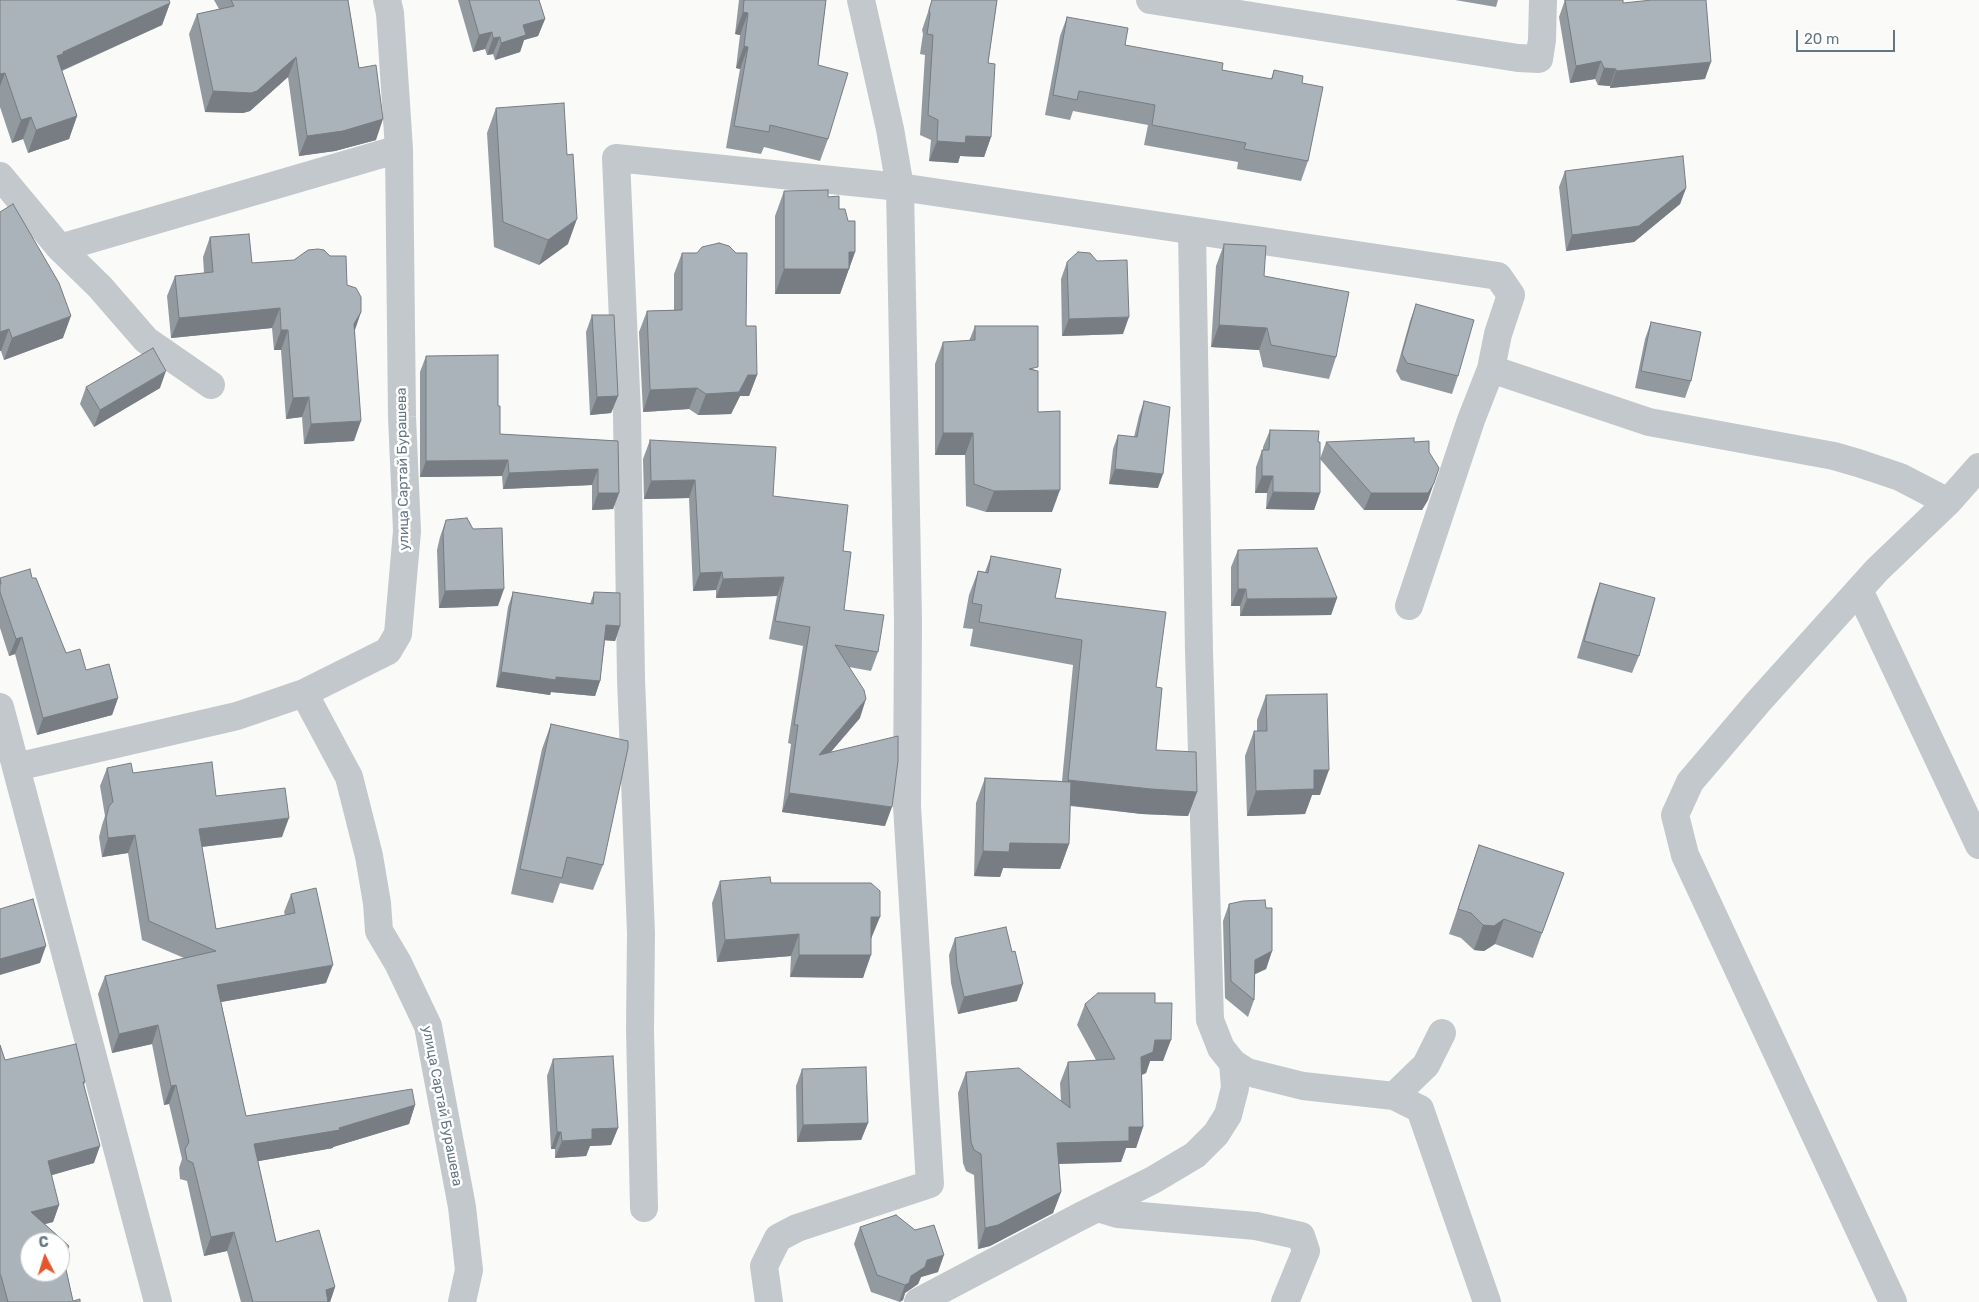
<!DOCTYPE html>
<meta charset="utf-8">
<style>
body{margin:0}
#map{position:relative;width:1979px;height:1302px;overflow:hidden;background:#fafaf8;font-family:Rubik,sans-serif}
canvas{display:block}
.north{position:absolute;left:20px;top:1232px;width:50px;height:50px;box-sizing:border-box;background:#fff;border:1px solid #c1c8cd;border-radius:50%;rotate:355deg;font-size:14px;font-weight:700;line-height:20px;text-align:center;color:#657683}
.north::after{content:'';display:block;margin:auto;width:18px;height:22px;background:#e4572e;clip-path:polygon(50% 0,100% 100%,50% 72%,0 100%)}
.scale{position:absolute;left:1796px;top:30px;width:99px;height:22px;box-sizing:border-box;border:2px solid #657683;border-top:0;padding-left:6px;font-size:15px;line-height:18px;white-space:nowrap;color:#657683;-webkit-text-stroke:4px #fff;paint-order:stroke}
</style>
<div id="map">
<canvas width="1979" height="1302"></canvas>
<div class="north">С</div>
<div class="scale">20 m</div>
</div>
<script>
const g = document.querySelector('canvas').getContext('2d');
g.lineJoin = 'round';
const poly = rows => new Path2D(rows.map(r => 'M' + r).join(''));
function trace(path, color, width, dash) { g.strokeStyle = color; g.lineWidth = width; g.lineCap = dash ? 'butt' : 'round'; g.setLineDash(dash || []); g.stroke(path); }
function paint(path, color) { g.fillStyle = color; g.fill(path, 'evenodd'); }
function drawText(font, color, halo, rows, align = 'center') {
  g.font = font + ' Rubik,sans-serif'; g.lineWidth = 5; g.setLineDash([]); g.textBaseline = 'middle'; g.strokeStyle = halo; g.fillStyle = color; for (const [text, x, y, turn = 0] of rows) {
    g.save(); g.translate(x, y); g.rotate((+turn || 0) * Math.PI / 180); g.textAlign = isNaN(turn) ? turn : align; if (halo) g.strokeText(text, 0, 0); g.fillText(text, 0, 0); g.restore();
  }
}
trace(poly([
 [387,0,390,13,399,149,402,417,407,531,398,634,388,651,304,693,349,777,369,856,377,903,379,931,398,963,428,1026,462,1207,469,1270,462,1302],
 [1150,0,1518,58,1539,59,1542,40,1543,0],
 [0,176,60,248,100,287,146,340,211,385],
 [1192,231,1199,651,1210,1020,1221,1048,1233,1063,1247,1072,1303,1086,1394,1096,1420,1109,1487,1302],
 [60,248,399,149],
 [1859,590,1979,845],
 [1409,606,1471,420,1491,369],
 [0,707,158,1302],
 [16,767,237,716,304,693],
 [1394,1096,1426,1065,1442,1033],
 [644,1208,640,1030,641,933,631,679,627,414,616,158,900,187,1498,276,1511,295,1498,334,1491,369,1649,422,1834,456,1858,463,1900,477,1948,502],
 [1098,1208,1118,1214,1256,1226,1301,1236,1306,1251,1285,1302],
 [769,1302,764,1266,778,1238,797,1228,930,1184,907,806,908,621,900,187,890,129,861,0],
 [918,1302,1081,1216,1153,1180,1195,1155,1216,1134,1228,1115,1235,1088,1233,1063],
 [1893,1302,1685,855,1675,815,1690,782,1759,701,1877,570,1948,502,1979,467]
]), '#c3c8cc', 28);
paint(poly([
 [0,0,170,3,162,25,62,71,77,116,69,139,28,153,23,139,12,143,0,107],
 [214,0,348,0,359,68,376,140,335,151,299,156,288,77,250,111,243,113,205,112,189,34,197,14,219,9],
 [458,0,539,0,545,19,538,36,524,40,520,52,495,60,493,54,487,55,485,49,473,52],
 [739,0,826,0,818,65,828,139,820,161,764,147,761,154,726,148,740,69,736,68,740,35,735,34],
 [932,0,997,0,988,63,991,137,984,157,960,156,958,163,929,161,931,140,920,135,925,55,920,54,923,34,922,30],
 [1455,0,1498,0,1496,7],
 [1565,0,1623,3,1705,79,1610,88,1610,86,1598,85,1595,79,1570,83,1559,17],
 [1067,17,1125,45,1222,70,1271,79,1274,70,1302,83,1308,161,1301,181,1237,169,1238,162,1144,145,1148,125,1073,111,1070,120,1045,115,1060,36],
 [496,108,568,244,539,265,494,247,487,133],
 [1565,171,1686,188,1680,204,1634,242,1566,251,1559,187],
 [784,191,828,197,839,209,855,252,840,294,775,294,775,216],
 [0,212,63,338,4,360,1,351,0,351],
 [210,237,252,263,347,285,361,312,355,330,354,441,304,444,302,417,286,419,281,350,274,350,272,328,171,338,167,296,175,276,204,273,203,257],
 [1224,244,1336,357,1329,379,1263,367,1259,350,1211,347,1216,266],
 [682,253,697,253,746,326,757,375,749,396,740,396,731,414,698,415,689,409,643,412,639,332,647,311,674,310,674,274],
 [1067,262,1123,334,1062,336,1061,279],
 [1416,304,1458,376,1452,394,1401,380,1396,371,1410,321],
 [592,315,618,396,611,413,590,415,586,332],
 [1651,322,1691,381,1685,398,1635,388,1645,339],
 [975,326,1036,371,1038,412,1052,512,986,512,966,506,965,455,935,455,935,364,943,342,969,341],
 [426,356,498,406,500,434,618,441,619,493,613,509,592,510,592,485,503,489,502,476,420,477,420,372],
 [86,387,160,388,94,427,80,404],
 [1144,401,1158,488,1109,484,1113,449,1118,435,1134,437,1139,416],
 [1270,430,1318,442,1320,459,1326,442,1414,442,1428,500,1422,510,1364,510,1320,459,1320,493,1314,510,1266,509,1267,493,1255,493,1256,467,1262,450,1263,450,1263,447],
 [650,440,773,496,843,551,844,610,878,652,871,671,849,667,860,718,830,752,885,826,782,812,791,744,788,743,803,646,769,639,777,596,716,598,716,590,693,591,689,498,644,499,643,459],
 [446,520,498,606,439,608,437,550,440,537],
 [1238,550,1337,598,1331,615,1240,616,1240,606,1231,606,1231,567],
 [991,556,1055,598,1156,687,1156,750,1197,792,1188,816,1142,814,1070,806,1069,844,1060,869,1003,868,1000,877,974,876,976,803,985,778,1062,781,1073,665,970,646,973,629,963,628,969,595,978,571,985,572],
 [0,578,32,578,66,653,118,698,112,715,37,735,15,654,9,656,0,628],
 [1600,583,1639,656,1632,673,1577,658,1594,600],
 [513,592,590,604,594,592,620,626,615,641,605,640,600,681,595,696,551,692,550,695,496,687,508,607],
 [1266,695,1320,795,1312,795,1305,814,1247,816,1245,756,1254,731,1257,731,1257,720],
 [551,724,603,865,593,890,560,883,553,903,511,894,542,749],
 [107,768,133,773,216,796,282,837,202,847,216,929,285,915,284,912,291,894,326,983,221,1002,246,1116,415,1105,409,1124,333,1147,333,1148,258,1161,276,1242,335,1287,330,1302,241,1302,227,1251,204,1256,187,1181,180,1179,179,1168,182,1159,169,1104,164,1105,152,1044,112,1053,98,994,105,976,184,958,142,940,128,853,102,857,99,837,102,825,105,816,100,786],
 [1479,845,1564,873,1533,958,1495,944,1484,951,1474,950,1461,938,1449,934],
 [720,881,771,883,871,939,863,978,790,977,791,956,717,962,712,903],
 [1229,904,1266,908,1272,951,1266,969,1255,974,1254,1000,1248,1017,1225,998,1223,921],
 [955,938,1017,1001,958,1014,951,983,949,955],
 [1155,1003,1163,1061,1150,1061,1146,1073,1142,1075,1143,1127,1136,1148,1126,1148,1121,1162,1059,1164,1061,1192,1053,1213,990,1246,978,1249,974,1175,966,1171,963,1163,958,1093,966,1072,1061,1101,1060,1083,1068,1062,1096,1060,1077,1025,1085,1004],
 [0,1045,5,1060,85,1082,84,1085,94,1163,51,1175,59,1205,53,1222,45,1224,69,1246,64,1260,73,1301,80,1302,0,1302],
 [553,1059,618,1128,611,1145,590,1146,586,1156,555,1158,555,1149,551,1149,547,1076],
 [802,1069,868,1123,861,1140,797,1142,796,1086],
 [860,1227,938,1272,921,1277,918,1284,905,1293,903,1300,900,1302,871,1292,854,1244]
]), '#929a9f');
paint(poly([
 [170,3,162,25,56,73,57,56,63,52],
 [743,12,748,13,740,35,735,34],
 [545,19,538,36,524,40,520,52,495,60,501,43,523,25],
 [492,32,485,49,473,52,479,35],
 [500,37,493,54,487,55,493,38],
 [744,46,748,47,740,69,736,68],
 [296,57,288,77,250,111,243,113,205,112,213,91],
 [1601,61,1595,79,1570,83,1576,66],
 [1711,62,1705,79,1610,88,1616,71],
 [1604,68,1616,69,1610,86,1598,85],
 [5,73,0,86,0,74],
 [77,116,69,139,28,153,36,130],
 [31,117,23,139,12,143,21,120],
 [383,119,376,140,335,151,299,156,307,136],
 [966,136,991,137,984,157,960,156,958,163,929,161,937,141],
 [1686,188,1680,204,1634,242,1566,251,1572,235],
 [577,219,568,244,539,265,548,240],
 [849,252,855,252,840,294,775,294,784,269],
 [280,308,272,328,171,338,179,318],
 [361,312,354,332,354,324],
 [71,316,63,338,4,360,12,338],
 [1129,317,1123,334,1062,336,1069,319],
 [1219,325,1267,328,1259,350,1211,347],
 [9,329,1,351,0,351,0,332],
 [281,330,288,330,281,350,274,350],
 [166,371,160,388,94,427,100,410],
 [748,375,757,375,749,396,740,396,731,414,698,415,706,394],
 [697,388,689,409,643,412,650,390],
 [618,396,611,413,590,415,597,397],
 [309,397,302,417,286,419,293,398],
 [361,421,354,441,304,444,311,424],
 [943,433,973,433,965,455,935,455],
 [508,460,502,476,420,477,426,461],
 [598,469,592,485,503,489,509,473],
 [1115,469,1163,474,1158,488,1109,484],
 [1262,476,1273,476,1267,493,1255,493],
 [695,480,689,498,644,499,651,481],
 [1434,483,1428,500,1422,510,1364,510,1371,493],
 [1060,490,1052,512,986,512,994,491],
 [1273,492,1320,493,1314,510,1266,509],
 [598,493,619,493,613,509,592,510],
 [722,572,716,590,693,591,700,573],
 [784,577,777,596,716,598,723,579],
 [504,589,498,606,439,608,445,591],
 [1238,589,1246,589,1240,606,1231,606],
 [1337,598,1331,615,1240,616,1247,599],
 [606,625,620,626,615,641,601,640],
 [22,637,15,654,9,656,16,639],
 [501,672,600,681,595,696,551,692,550,695,496,687],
 [118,698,112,715,37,735,43,718],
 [866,699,860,718,813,773,819,755],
 [1314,770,1329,770,1320,795,1312,795,1305,814,1247,816,1256,791],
 [1068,780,1197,792,1188,816,1142,814,1059,804],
 [789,793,892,807,885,826,782,812],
 [289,818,282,837,192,848,199,829],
 [135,835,128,853,102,857,108,838],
 [1010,843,1069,844,1060,869,1003,868,1000,877,974,876,983,851],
 [871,917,880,917,871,939,863,940],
 [1504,919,1495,944,1484,951,1474,950,1483,925],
 [799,934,791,956,717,962,725,940],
 [46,946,40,963,0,975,0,959],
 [1272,951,1266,969,1249,977,1255,960],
 [799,955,871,955,863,978,790,977],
 [333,965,326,983,210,1004,217,985],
 [1023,984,1017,1001,958,1014,964,997],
 [158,1025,152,1044,112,1053,119,1034],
 [1155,1040,1171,1040,1163,1061,1150,1061,1146,1073,1133,1078,1141,1057],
 [176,1085,169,1104,164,1105,171,1086],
 [415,1105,409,1124,333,1147,333,1148,248,1163,254,1144,339,1128],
 [868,1123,861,1140,797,1142,803,1125],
 [1129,1127,1143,1127,1136,1148,1126,1148,1121,1162,1050,1164,1057,1143],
 [618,1128,611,1145,590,1146,586,1156,555,1158,562,1141,592,1129],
 [557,1132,561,1132,555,1149,551,1149],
 [100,1146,94,1163,42,1178,48,1161],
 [1061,1192,1053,1213,990,1246,978,1249,985,1228],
 [59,1205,53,1222,25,1229,31,1212],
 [234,1232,227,1251,204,1256,211,1237],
 [69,1246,63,1263,63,1256],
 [944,1255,938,1272,921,1277,918,1284,905,1293,903,1300,899,1302,905,1285,911,1276,927,1260],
 [335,1287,330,1302,321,1302,326,1290]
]), '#777d82');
const building = poly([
 [0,0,169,0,170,3,63,52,63,54,57,56,77,116,36,130,31,117,21,120,5,73,0,74,0,0],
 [231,0,348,0,359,68,376,65,383,119,343,131,307,136,296,57,257,91,251,93,213,91,197,14,234,6,231,0],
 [469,0,539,0,545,19,523,25,526,35,501,43,500,37,493,38,492,32,479,35,469,0],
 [744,0,826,0,818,65,848,73,828,139,770,125,769,132,734,126,748,47,744,46,748,13,743,12,744,0],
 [932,0,997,0,988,63,995,64,991,137,966,136,965,143,937,141,938,120,928,115,933,35,927,34,930,14,929,10,932,0],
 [1565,0,1623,0,1623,3,1652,0,1706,0,1711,62,1616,71,1616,69,1604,68,1601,61,1576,66,1565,0],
 [1067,17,1128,28,1125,45,1223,63,1222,70,1272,79,1274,70,1303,76,1302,83,1323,87,1308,161,1244,149,1246,143,1152,125,1155,105,1079,91,1077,100,1053,95,1067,17],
 [564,103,567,155,573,154,577,219,548,240,503,222,496,108,564,103],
 [1683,156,1686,188,1639,226,1572,235,1565,171,1683,156],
 [828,190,828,197,839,196,839,209,845,209,848,221,855,221,855,252,849,252,849,269,784,269,784,191,828,190],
 [13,204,59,283,71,316,12,338,9,329,0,332,0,212,13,204],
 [249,234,252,263,294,260,308,250,318,249,324,250,330,256,346,256,347,285,356,288,361,297,361,312,354,324,361,421,311,424,309,397,293,398,288,330,281,330,280,308,179,318,175,276,213,272,210,237,249,234],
 [719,243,729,246,736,253,747,253,746,326,756,326,757,375,748,375,739,392,706,394,697,388,650,390,647,311,682,310,682,253,697,253,702,247,719,243],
 [1224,244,1266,246,1264,276,1349,292,1336,357,1271,345,1267,328,1219,325,1224,244],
 [1078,252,1090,253,1097,261,1127,260,1129,317,1069,319,1067,262,1078,252],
 [1416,304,1474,320,1458,376,1407,363,1402,354,1416,304],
 [592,315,614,315,618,396,597,397,592,315],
 [1651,322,1701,332,1691,381,1641,371,1651,322],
 [975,326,1038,326,1038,367,1029,369,1038,371,1038,412,1060,411,1060,490,994,491,974,484,973,433,943,433,943,342,975,340,975,326],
 [153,348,166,371,100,410,86,387,153,348],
 [498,355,498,406,500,406,500,434,618,441,619,493,598,493,598,469,509,473,508,460,426,461,426,356,498,355],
 [1144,401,1170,407,1163,474,1115,469,1118,435,1137,437,1144,401],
 [1270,430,1319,431,1318,442,1320,442,1320,493,1273,492,1273,476,1262,476,1262,450,1269,450,1270,430],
 [1414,438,1414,442,1429,441,1429,452,1439,468,1434,483,1428,493,1371,493,1326,442,1414,438],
 [650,440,776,447,773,496,848,505,843,551,851,552,844,610,884,615,878,652,835,645,864,690,866,699,819,755,898,736,898,761,892,807,789,793,798,725,794,725,810,627,775,621,784,577,723,579,722,572,700,573,695,480,651,481,650,440],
 [467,518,473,529,502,528,504,589,445,591,443,532,446,520,467,518],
 [1317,548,1337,598,1247,599,1246,589,1238,589,1238,550,1317,548],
 [991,556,1061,569,1055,598,1166,612,1156,687,1162,688,1156,750,1196,752,1197,792,1151,789,1068,780,1082,640,979,622,982,605,972,603,978,571,988,573,991,556],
 [30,569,32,578,36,578,66,653,80,649,86,670,109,664,118,698,43,718,22,637,16,639,0,592,0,584,1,584,0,578,30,569],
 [1600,583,1655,598,1639,656,1584,641,1600,583],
 [513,592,593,604,594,592,620,593,620,626,606,625,600,681,556,677,556,680,501,672,513,592],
 [1327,694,1329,770,1314,770,1314,789,1256,791,1254,731,1267,731,1266,695,1327,694],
 [551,724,628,741,628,748,603,865,567,857,562,878,520,869,551,724],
 [212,762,216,796,285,788,289,818,199,829,216,929,295,913,291,894,316,888,333,965,217,985,246,1116,412,1089,415,1105,339,1128,340,1130,254,1144,276,1242,319,1230,335,1287,326,1290,328,1302,253,1302,234,1232,211,1237,193,1163,187,1160,185,1149,189,1142,176,1085,171,1086,158,1025,119,1034,105,976,216,951,149,921,135,835,108,838,106,818,109,806,113,802,107,768,131,763,133,773,212,762],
 [985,778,1071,782,1069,844,1010,843,1009,852,983,851,985,778],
 [1479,845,1564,873,1542,933,1504,919,1494,926,1483,925,1471,913,1458,909,1479,845],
 [770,877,771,883,871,883,880,891,880,917,871,917,871,955,799,955,799,934,725,940,720,881,770,877],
 [33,899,46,946,0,959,0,909,33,899],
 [1265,900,1266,908,1272,908,1272,951,1255,960,1254,1000,1231,981,1229,904,1243,901,1265,900],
 [1006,927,1012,952,1015,951,1023,984,964,997,957,966,955,938,1006,927],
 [1098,993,1155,993,1155,1003,1172,1003,1171,1040,1155,1040,1153,1052,1141,1057,1143,1127,1129,1127,1129,1141,1057,1143,1061,1192,998,1225,985,1228,981,1154,974,1150,971,1142,966,1072,1019,1068,1070,1108,1068,1062,1115,1059,1085,1004,1098,993],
 [76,1044,85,1082,83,1082,100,1146,48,1161,59,1205,31,1212,69,1246,63,1256,73,1301,80,1299,80,1302,8,1302,1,1276,0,1274,0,1045,5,1060,76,1044],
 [30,1242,60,1242,60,1272,30,1272,30,1242],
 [613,1056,618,1128,592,1129,592,1139,562,1141,561,1132,557,1132,553,1059,613,1056],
 [866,1067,868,1123,803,1125,802,1069,866,1067],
 [896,1215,915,1230,934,1225,944,1255,927,1260,925,1267,911,1276,909,1283,905,1285,877,1275,860,1227,896,1215]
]);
paint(building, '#aab3b9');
trace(building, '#777d82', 1);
drawText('14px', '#657683', '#fff', [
 ["улица Сартай Бурашева",403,469,-91],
 ["улица Сартай Бурашева",442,1106,79]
]);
</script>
